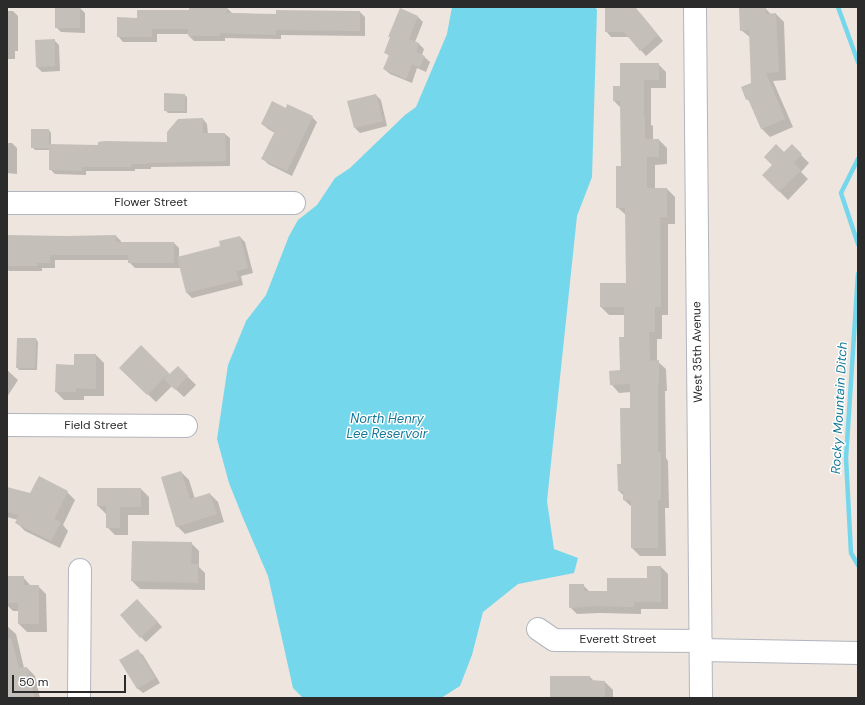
<!DOCTYPE html>
<style>
body{margin:0}
#map{position:relative;width:865px;height:705px;overflow:hidden;background:#ede5de;font-family:"DM Sans",sans-serif}
canvas{display:block}
.frame{position:absolute;inset:0;border:8px solid #2b2b2b;pointer-events:none}
.scale{position:absolute;left:12px;top:675px;width:114px;height:18px;box-sizing:border-box;border:2px solid #2b2b2b;border-top:0;padding-left:5px;font-size:12px;line-height:14px;white-space:nowrap;color:#2b2b2b;-webkit-text-stroke:3px #fff;paint-order:stroke}
</style>
<div id="map">
<canvas width="865" height="705"></canvas>
<div class="frame"></div>
<div class="scale">50 m</div>
</div>
<script>
const g = document.querySelector('canvas').getContext('2d');
g.lineJoin = 'round';
function paint(path, color) { g.fillStyle = color; g.fill(path, 'evenodd'); }
const poly = rows => new Path2D(rows.map(r => 'M' + r).join(''));
function trace(path, color, width, dash) { g.strokeStyle = color; g.lineWidth = width; g.lineCap = dash ? 'butt' : 'round'; g.setLineDash(dash || []); g.stroke(path); }
function drawText(font, color, halo, rows, align = 'center') {
  g.font = font + ' "DM Sans",sans-serif'; g.lineWidth = 3; g.setLineDash([]); g.textBaseline = 'middle'; g.strokeStyle = halo; g.fillStyle = color; for (const [text, x, y, turn = 0] of rows) {
    g.save(); g.translate(x, y); g.rotate((+turn || 0) * Math.PI / 180); g.textAlign = isNaN(turn) ? turn : align; if (halo) g.strokeText(text, 0, 0); g.fillText(text, 0, 0); g.restore();
  }
}
paint(poly([
 [452,7,595,7,597,10,592,177,577,216,547,501,554,549,578,558,574,573,518,584,483,612,472,655,460,686,441,698,303,698,293,688,268,576,243,518,229,483,217,439,228,365,246,321,266,295,289,236,298,220,317,205,335,178,350,168,405,115,416,107,447,34]
]), '#75d7eb');
paint(poly([
 [56,7,80,8,85,13,85,33,61,32,56,27],
 [227,8,232,13,277,15,360,12,365,17,365,36,281,35,281,39,225,38,225,41,194,41,189,36,189,34,157,34,157,42,123,42,118,36,138,19,190,11],
 [765,8,772,15,776,14,784,22,786,80,773,81,793,127,770,137,762,129,752,104,747,99,752,84,751,38,741,30],
 [7,11,13,11,18,16,18,51,15,51,15,59,7,59],
 [641,14,663,41,646,56,629,37,611,37,606,31],
 [417,16,423,22,415,42,419,44,424,49,422,55,430,62,426,72,417,68,412,83,390,74,384,69,389,56,385,52],
 [54,40,59,45,60,71,42,72,37,67],
 [658,64,666,72,666,88,651,88,651,125,653,126,653,140,659,140,667,148,667,164,655,165,655,189,667,189,675,197,675,224,668,224,668,315,662,315,662,339,657,339,657,361,666,369,667,391,665,391,666,458,668,461,669,508,665,508,666,556,640,556,632,548,632,507,624,500,624,496,619,491,631,409,631,392,619,393,611,384,621,371,625,338,625,315,609,315,601,307,627,284,626,215,617,207,622,167,621,108,614,101,621,87],
 [185,95,187,97,187,113,168,113,165,110],
 [376,95,381,100,387,126,360,133,355,128],
 [286,109,312,117,317,122,292,176,268,164,263,159,275,133,268,129,262,124],
 [203,119,207,124,208,134,225,134,230,138,230,166,151,167,151,169,135,169,135,171,86,171,86,175,55,174,50,169,50,150,35,150,32,147,32,130,49,130,51,133,51,145,99,146,168,143],
 [7,143,12,143,17,148,17,174,7,173],
 [792,146,809,163,801,172,808,179,788,200,763,175],
 [7,236,66,237,116,236,121,241,121,243,174,243,179,248,179,258,221,247,240,237,245,242,253,273,241,276,243,285,192,298,187,293,181,268,135,268,129,262,129,260,55,260,55,268,42,268,42,271,9,271,7,269],
 [36,339,38,342,37,370,19,370,17,367],
 [141,347,170,375,178,367,196,385,184,397,172,386,156,402,120,368],
 [75,355,96,355,104,363,104,396,84,396,84,400,64,400,56,392,75,366],
 [7,370,18,380,7,397],
 [181,472,189,480,195,499,210,494,218,502,224,522,185,534,177,526],
 [7,488,31,494,67,492,75,500,63,525,68,531,60,548,25,531,17,523,18,520,7,517],
 [141,489,149,497,149,515,128,515,128,535,115,535,107,527,106,514,98,506],
 [191,543,199,551,199,567,205,573,205,590,140,589,132,581],
 [661,567,668,574,668,609,641,609,641,614,600,613,577,614,570,607,583,585,590,592,608,592,648,579],
 [7,577,23,577,31,586,38,586,46,594,47,632,27,632,19,624,19,611,13,611,7,605],
 [142,605,162,627,146,642,141,637],
 [7,626,16,634,24,668,27,668,35,676,40,698,9,698,7,690],
 [137,650,143,655,160,683,143,693,137,688],
 [590,677,595,682,605,682,613,690,613,698,551,698]
]), '#0003');
trace(poly([
 [838,7,858,62],
 [858,159,841,193,858,244],
 [858,274,846,458,851,553,858,565]
]), '#75d7eb', 4.5);
paint(poly([
 [55,7,80,7,80,28,55,28],
 [189,7,227,7,227,13,276,14,276,10,360,11,360,31,276,30,276,35,220,33,220,36,188,36,188,29,152,29,152,37,117,37,117,17,137,18,137,10,189,10],
 [605,7,636,8,658,35,640,51,624,32,605,32],
 [766,7,766,14,776,13,779,72,766,73,785,119,761,129,748,99,746,100,741,87,751,83,749,30,740,31,739,8],
 [400,8,418,16,409,39,419,43,416,52,425,56,420,67,412,64,406,79,383,69,389,55,384,53,390,37,388,37],
 [55,39,55,66,36,67,35,40],
 [620,63,659,63,659,80,644,80,644,117,645,117,645,139,659,139,659,157,647,157,647,188,667,188,667,217,660,217,661,307,655,307,655,332,649,332,650,361,659,360,659,383,658,383,658,452,661,452,661,500,658,500,658,548,631,548,631,500,623,500,623,491,618,491,617,464,621,464,620,408,630,408,630,384,610,385,609,371,620,370,619,337,624,337,624,307,600,307,600,283,626,283,625,208,616,208,616,166,621,166,620,101,613,101,613,86,620,86],
 [164,93,185,94,185,111,164,111],
 [376,94,383,121,354,128,347,101],
 [272,101,286,108,287,104,313,116,287,171,261,159,275,131,261,124],
 [203,118,203,133,225,133,226,161,147,163,147,164,131,164,131,167,82,167,82,171,49,170,49,144,98,145,98,142,104,141,167,142,167,132,178,119],
 [31,129,49,129,49,148,31,148],
 [776,144,784,152,792,144,802,154,794,163,801,170,779,192,762,175,772,165,764,157],
 [7,235,66,236,116,235,116,242,174,242,174,263,128,263,128,255,50,255,50,263,37,263,37,266,7,266],
 [240,236,248,268,236,271,239,280,186,293,177,257,220,246,219,241],
 [17,338,36,338,35,368,16,368],
 [141,345,169,373,147,395,119,368],
 [74,354,96,354,96,389,76,388,76,392,55,392,56,364,74,365],
 [178,366,188,376,175,390,164,379],
 [181,471,190,499,210,493,217,514,176,527,161,477],
 [39,476,68,491,54,519,61,522,51,541,15,523,19,515,7,512,7,487,30,493],
 [97,488,141,488,141,507,120,507,120,528,106,528,106,506,97,506],
 [132,541,192,542,191,564,198,564,198,583,131,581],
 [647,566,661,566,661,602,634,602,634,607,593,606,569,608,569,584,584,584,584,591,607,591,607,578,647,578],
 [7,576,24,576,24,585,39,585,39,624,18,624,18,603,7,603],
 [137,599,158,622,140,638,120,615],
 [7,638,11,638,19,668,27,667,35,698,7,698],
 [138,649,155,678,137,689,119,660],
 [550,676,590,676,590,680,605,681,605,698,550,698]
]), '#c5bfba');
const minor = poly([
 [695,7,701,698],
 [7,203,294,203],
 [7,425,186,426],
 [538,629,554,640,701,641],
 [701,650,858,653],
 [79,698,80,570]
]);
trace(minor, '#b1b5be', 24);
trace(minor, '#fff', 22);
drawText('12px', '#2b2b2b', '#fff', [
 ["Flower Street",151,203],
 ["West 35th Avenue",698,352,-91],
 ["Field Street",96,426],
 ["Everett Street",618,640]
]);
drawText('italic 13px', '#127899', '#fff', [
 ["Rocky Mountain Ditch",840,408,-87],
 ["North Henry",387,420],
 ["Lee Reservoir",387,435]
]);
</script>
